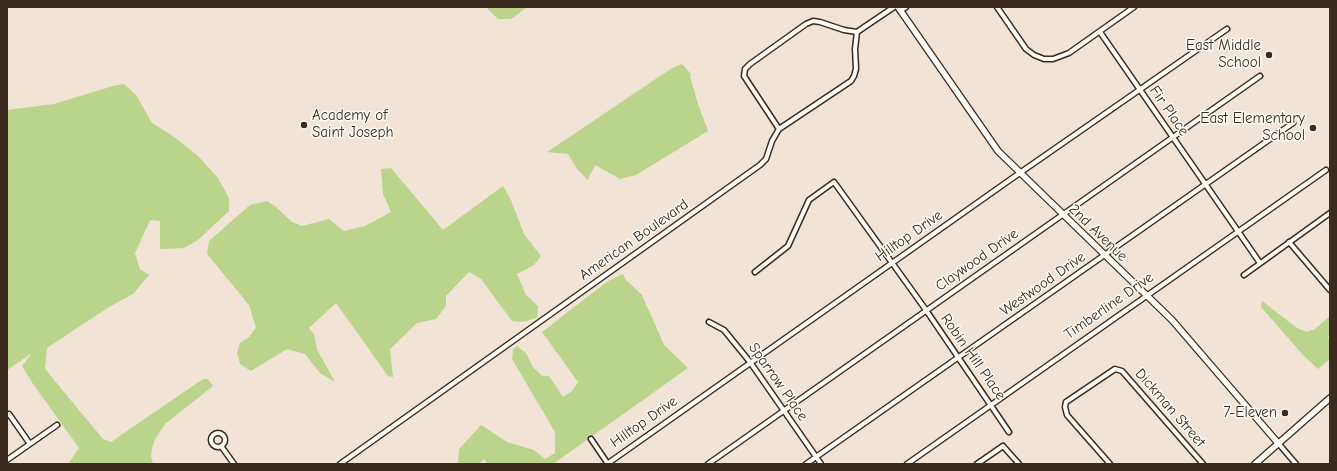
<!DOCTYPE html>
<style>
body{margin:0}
#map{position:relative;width:1337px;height:471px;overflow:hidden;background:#f1e3d5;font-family:"Comic Neue",sans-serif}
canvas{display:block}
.frame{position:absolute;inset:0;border:8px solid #3b2a1e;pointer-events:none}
</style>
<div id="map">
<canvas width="1337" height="471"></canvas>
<div class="frame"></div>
</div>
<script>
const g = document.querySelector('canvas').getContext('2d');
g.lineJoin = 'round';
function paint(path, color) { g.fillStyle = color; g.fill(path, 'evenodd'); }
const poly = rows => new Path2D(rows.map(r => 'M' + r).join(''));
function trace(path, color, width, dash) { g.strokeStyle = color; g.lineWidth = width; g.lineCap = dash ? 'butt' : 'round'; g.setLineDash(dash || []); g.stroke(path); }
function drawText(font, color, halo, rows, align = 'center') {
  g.font = font + ' "Comic Neue",sans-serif'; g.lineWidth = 3; g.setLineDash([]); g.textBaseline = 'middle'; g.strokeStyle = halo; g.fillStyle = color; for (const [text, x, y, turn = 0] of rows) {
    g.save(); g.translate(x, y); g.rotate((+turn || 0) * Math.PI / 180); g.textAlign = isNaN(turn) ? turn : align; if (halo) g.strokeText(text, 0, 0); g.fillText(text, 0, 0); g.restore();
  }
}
paint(poly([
 [486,7,527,7,511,19,498,19],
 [682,64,691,74,690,76,698,104,708,131,636,175,620,179,595,165,588,180,578,170,568,154,547,152,672,68],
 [124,84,136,95,152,123,173,136,198,156,218,178,229,198,229,211,198,240,184,248,160,249,160,221,150,220,135,253,140,269,149,275,133,294,109,307,47,348,45,369,103,439,111,442,203,379,208,379,213,386,165,424,155,439,152,448,151,456,153,464,68,464,79,448,33,384,22,366,32,353,7,370,7,110,54,104,113,86],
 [391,168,443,230,503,186,511,200,524,234,541,256,534,265,517,274,526,295,538,306,537,318,523,322,512,321,481,279,469,272,446,296,446,306,436,319,417,323,390,349,393,377,388,376,336,303,309,328,314,334,317,349,335,382,320,373,305,354,287,349,251,371,240,364,237,353,240,343,249,337,256,328,249,305,207,254,209,241,250,205,267,201,275,206,292,222,302,226,329,219,344,231,365,226,391,212,383,194,381,169],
 [623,274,625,279,642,295,664,345,688,368,553,464,488,464,484,459,479,464,458,464,459,449,481,425,507,442,534,450,545,459,555,453,555,432,512,359,513,349,517,346,526,353,533,367,542,376,549,376,563,397,572,391,578,382,542,332,608,281],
 [1262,301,1297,328,1307,332,1315,329,1330,316,1330,334,1328,337,1330,341,1330,359,1318,369,1304,356,1261,307]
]), '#bbd48b');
const street = poly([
 [997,7,1026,49,1034,55,1044,59,1053,59,1069,53,1134,7],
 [900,11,906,7],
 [1100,32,1260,263],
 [779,129,744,76,745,69,750,64,806,24,813,21,820,22,844,30,857,32],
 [1289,242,1330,290],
 [755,272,788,246,809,200,834,182,926,310,1009,432],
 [1244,275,1330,213],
 [709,322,724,330,750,362,821,464],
 [7,415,9,414,30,444],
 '211 440a7 7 0 1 1 14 0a7 7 0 1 1-14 0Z',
 [591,439,608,464],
 [1278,443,1296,464],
 [221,446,234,464],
 [7,460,57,425],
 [340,464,760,165,766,159,772,141,779,129,851,81,854,76,856,69,855,49,857,32,894,7],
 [607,464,1014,177,1227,29],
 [708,464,1260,76],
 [806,464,1293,123],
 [907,464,1326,170],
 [977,464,1003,446,1019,464],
 [1110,464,1067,415,1065,407,1066,402,1115,369,1122,371,1203,464]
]);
const secondary = poly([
 [898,7,998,151,1172,320,1278,443],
 [1255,464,1330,398]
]);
trace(street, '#3b2a1e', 7);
trace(secondary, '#3b2a1e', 8);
trace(street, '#fdfcf7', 4);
trace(secondary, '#fdfcf7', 5.5);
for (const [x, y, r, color] of [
 [1269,55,4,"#3b2a1e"],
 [304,125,4,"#3b2a1e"],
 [1313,128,4,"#3b2a1e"],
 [1285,413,4,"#3b2a1e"]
]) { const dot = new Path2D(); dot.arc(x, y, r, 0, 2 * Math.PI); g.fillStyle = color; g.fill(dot); trace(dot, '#fdfcf7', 1.5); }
drawText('15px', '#3b2a1e', '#fdfcf7', [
 ["East Middle",1261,46],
 ["School",1261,63],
 ["Academy of",312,116,"left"],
 ["Saint Joseph",312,133,"left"],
 ["East Elementary",1305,119],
 ["School",1305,136],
 ["7-Eleven",1277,413]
], 'right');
drawText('15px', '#3b2a1e', '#fdfcf7', [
 ["Fir Place",1169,111,55],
 ["2nd Avenue",1098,233,44],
 ["Hilltop Drive",909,236,-35],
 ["American Boulevard",634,240,-35],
 ["Claywood Drive",977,260,-35],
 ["Westwood Drive",1043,284,-35],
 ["Timberline Drive",1109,306,-35],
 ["Robin Hill Place",973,357,55],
 ["Sparrow Place",778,382,55],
 ["Dickman Street",1170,408,49],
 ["Hilltop Drive",644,422,-35]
]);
</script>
